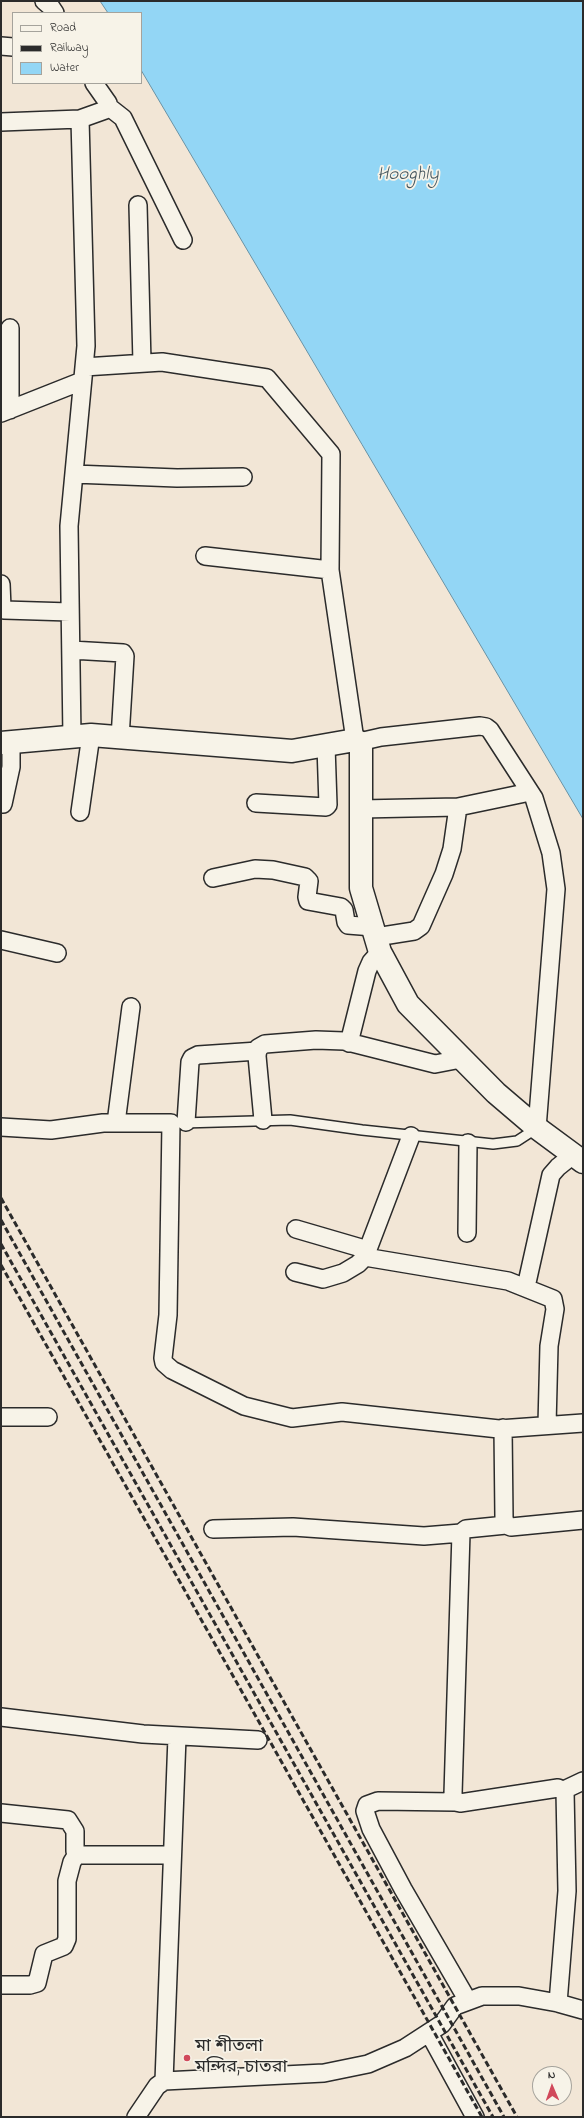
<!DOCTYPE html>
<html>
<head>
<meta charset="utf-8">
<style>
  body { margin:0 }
  #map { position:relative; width:584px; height:2118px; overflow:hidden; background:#f2e6d6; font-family:"Indie Flower",sans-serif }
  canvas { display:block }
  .frame { position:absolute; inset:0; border:2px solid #2b2b2b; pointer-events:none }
  .legend { position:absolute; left:12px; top:12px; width:130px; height:72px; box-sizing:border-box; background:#f7f3e8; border:1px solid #a5a39c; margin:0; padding:5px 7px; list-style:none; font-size:12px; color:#2b2b2b }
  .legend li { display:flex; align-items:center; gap:8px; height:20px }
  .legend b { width:20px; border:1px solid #a5a39c }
  .north { position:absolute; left:532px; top:2066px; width:40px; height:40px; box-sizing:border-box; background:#f7f3e8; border:1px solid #a5a39c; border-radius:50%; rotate:358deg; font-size:11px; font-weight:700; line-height:16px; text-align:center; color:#2b2b2b }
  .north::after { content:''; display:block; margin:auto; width:14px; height:18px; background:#d1495b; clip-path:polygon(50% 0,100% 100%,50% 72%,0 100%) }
</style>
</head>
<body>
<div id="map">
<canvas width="584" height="2118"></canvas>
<div class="frame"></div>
<ul class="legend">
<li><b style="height:5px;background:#f7f3e8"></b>Road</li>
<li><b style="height:5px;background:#2b2b2b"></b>Railway</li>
<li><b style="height:11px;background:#93d6f5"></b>Water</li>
</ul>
<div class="north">N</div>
</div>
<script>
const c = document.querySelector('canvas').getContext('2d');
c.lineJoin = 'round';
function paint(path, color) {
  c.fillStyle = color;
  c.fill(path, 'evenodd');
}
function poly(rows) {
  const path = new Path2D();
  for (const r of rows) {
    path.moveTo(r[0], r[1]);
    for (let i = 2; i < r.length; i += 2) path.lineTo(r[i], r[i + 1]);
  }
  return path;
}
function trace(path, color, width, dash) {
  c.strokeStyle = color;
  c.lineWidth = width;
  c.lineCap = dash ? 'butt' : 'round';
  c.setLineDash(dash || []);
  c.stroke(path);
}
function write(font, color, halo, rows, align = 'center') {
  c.font = font + ' "Indie Flower","Noto Sans Bengali",sans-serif';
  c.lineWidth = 3.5;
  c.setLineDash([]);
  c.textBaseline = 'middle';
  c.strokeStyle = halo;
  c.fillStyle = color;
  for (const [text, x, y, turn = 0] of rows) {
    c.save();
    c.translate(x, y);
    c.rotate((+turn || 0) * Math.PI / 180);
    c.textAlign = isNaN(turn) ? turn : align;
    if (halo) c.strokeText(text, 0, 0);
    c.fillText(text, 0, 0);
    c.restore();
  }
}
const water = poly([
  [100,1,583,1,583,819,141,70,141,13,108,13,100,1]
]);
paint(water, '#93d6f5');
trace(water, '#6992a4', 1);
const service = poly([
  [182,1123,290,1120,362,1130,493,1144,517,1141,537,1128]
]);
const minor = poly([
  [44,1,51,7,55,13],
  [1,46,13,47],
  [109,107,123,118,183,240],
  [1,122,80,119,108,109,108,103,94,83],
  [138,205,142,363],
  [10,328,10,410],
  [84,367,162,362,267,378,331,454,330,570,355,740],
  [1,413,82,381],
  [74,474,177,478,243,477],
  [205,556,330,570],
  [1,584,2,608,4,610,70,612],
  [71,650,123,653,125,656,120,738],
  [72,738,69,526,86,346,80,119],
  [359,742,381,737,480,726,486,727,490,730,534,798,551,853,556,889,537,1128],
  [256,803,326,807,328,805,326,746],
  [3,804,11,767,11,742],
  [361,809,458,807,530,792],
  [80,812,91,735],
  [213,878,255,869,273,870,305,877,309,881,307,897,308,901,341,907,344,910,346,922,348,925,373,927],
  [376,937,414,931,421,926,444,874,452,849,458,807],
  [1,940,57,953],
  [349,1043,367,971,371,962,380,952],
  [263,1120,257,1056,258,1048,265,1044,316,1040,344,1041,435,1064,461,1059],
  [186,1122,190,1062,192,1058,198,1055,258,1051],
  [116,1123,131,1007],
  [1,1127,51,1130,103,1123,171,1123,168,1315,163,1358,164,1363,172,1370,244,1406,292,1418,342,1412,499,1429,583,1423],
  [296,1229,368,1250],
  [467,1233,468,1143],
  [365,1257,508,1281,553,1299,555,1309,549,1346,547,1425],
  [295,1272,323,1279,343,1273,358,1264,365,1257,411,1136],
  [526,1287,551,1175,558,1167,573,1155],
  [1,1417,48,1417],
  [503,1428,504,1518,506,1525,511,1527,583,1520],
  [506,1525,466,1529,461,1533,453,1794,455,1802,460,1803,558,1788,565,1791,567,1891,558,2003],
  [213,1529,293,1527,424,1536,461,1533],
  [1,1717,143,1734,258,1740],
  [564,1790,583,1781],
  [455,1802,378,1801,367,1805,365,1811,371,1829,403,1889,468,2001],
  [1,1813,68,1820,75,1831,75,1851,80,1855,172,1855],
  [1,1985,30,1985,37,1983,44,1954,64,1946,67,1939,67,1881,72,1862,77,1854],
  [429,2033,475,2117],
  [164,2081,177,1737],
  [136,2117,157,2086,164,2081,324,2073,368,2064,405,2048,442,2024,455,2006,482,1996,519,1996,558,2003,583,2010]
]);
const tertiary = poly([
  [1,743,91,735,292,751,355,740,359,742,361,748,361,888,380,952,408,1004,496,1093,537,1128,583,1162]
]);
trace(service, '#2b2b2b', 12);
trace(minor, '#2b2b2b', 20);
trace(tertiary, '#2b2b2b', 25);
trace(service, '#f7f3e8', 9);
trace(minor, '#f7f3e8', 17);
trace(tertiary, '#f7f3e8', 22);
trace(poly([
  [1,1198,517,2117],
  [1,1220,504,2117],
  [1,1244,493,2117],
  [1,1265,482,2117]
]), '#2b2b2b', 3, [6, 3]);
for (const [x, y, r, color] of [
  [187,2058,4,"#d1495b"]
]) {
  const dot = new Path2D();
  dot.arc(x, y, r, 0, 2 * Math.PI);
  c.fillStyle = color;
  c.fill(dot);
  trace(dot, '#f7f3e8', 1.5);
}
write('18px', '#2b2b2b', '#f7f3e8', [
  ["মা শীতলা",195,2048],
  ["মন্দির, চাতরা",195,2069]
], 'left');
write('italic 19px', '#45565e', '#f7f3e8', [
  ["Hooghly",408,176]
]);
</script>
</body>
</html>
